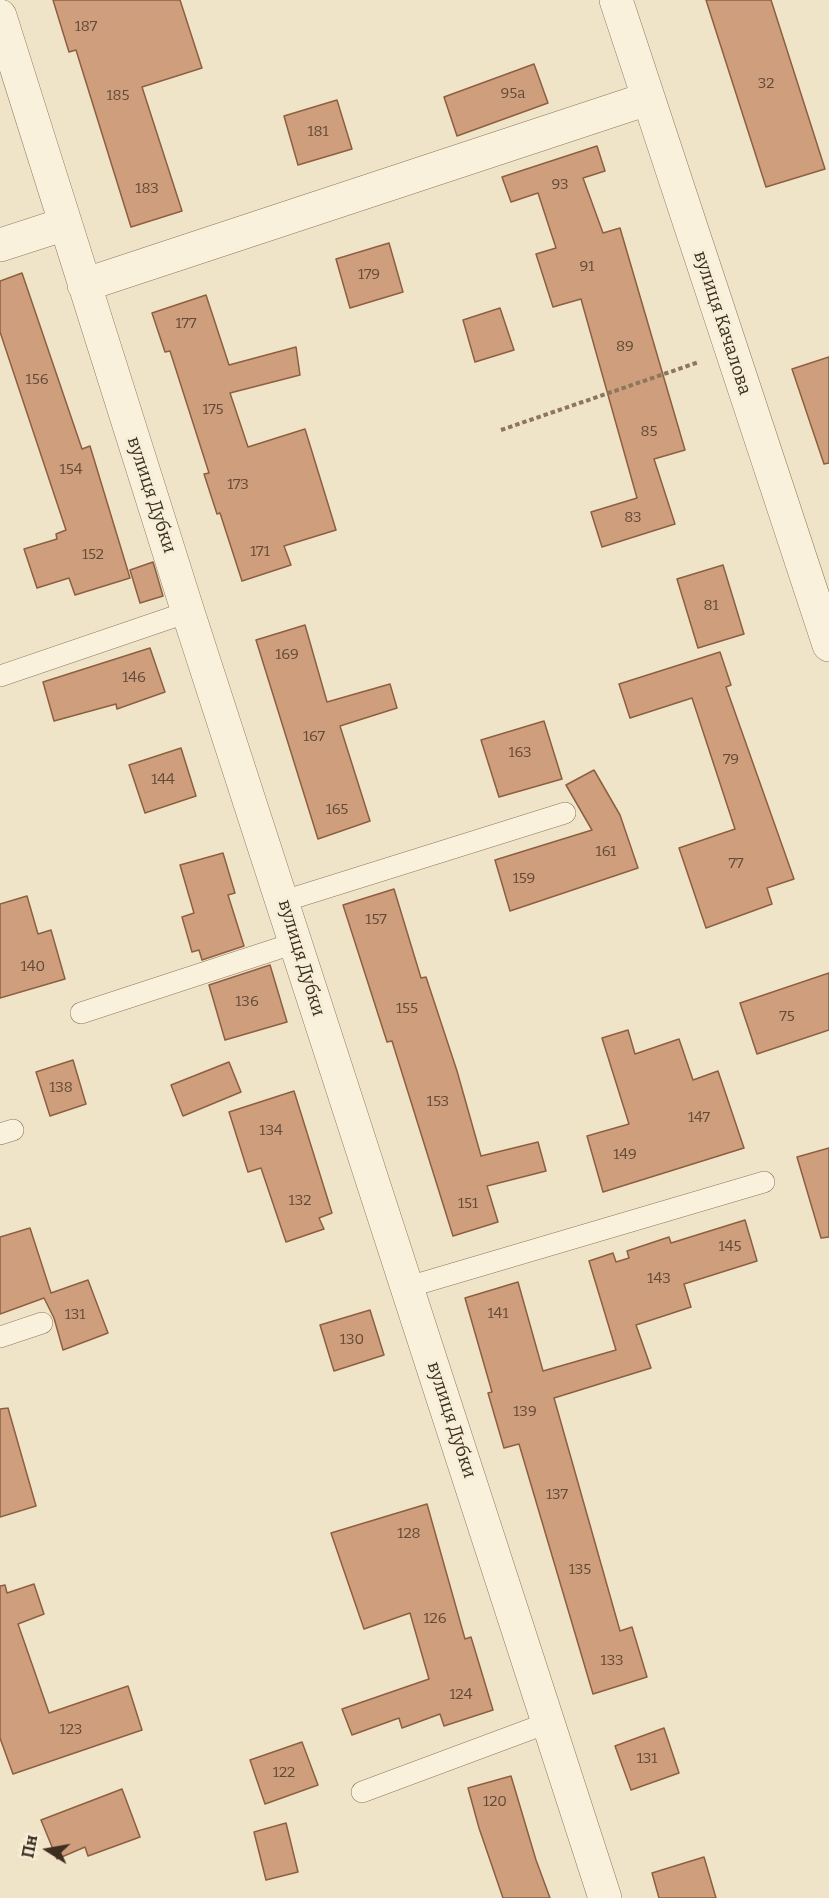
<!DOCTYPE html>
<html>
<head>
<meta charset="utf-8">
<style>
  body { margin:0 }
  #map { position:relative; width:829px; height:1898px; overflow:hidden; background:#f0e4c8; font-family:Bitter,serif }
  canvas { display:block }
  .north { position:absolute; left:18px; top:1820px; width:60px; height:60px; -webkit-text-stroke:4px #f7eed8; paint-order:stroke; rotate:281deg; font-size:16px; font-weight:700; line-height:24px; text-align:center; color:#3d2e20 }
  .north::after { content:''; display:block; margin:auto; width:21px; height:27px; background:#3d2e20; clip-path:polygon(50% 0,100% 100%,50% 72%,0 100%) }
</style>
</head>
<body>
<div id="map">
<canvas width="829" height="1898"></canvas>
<div class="north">Пн</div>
</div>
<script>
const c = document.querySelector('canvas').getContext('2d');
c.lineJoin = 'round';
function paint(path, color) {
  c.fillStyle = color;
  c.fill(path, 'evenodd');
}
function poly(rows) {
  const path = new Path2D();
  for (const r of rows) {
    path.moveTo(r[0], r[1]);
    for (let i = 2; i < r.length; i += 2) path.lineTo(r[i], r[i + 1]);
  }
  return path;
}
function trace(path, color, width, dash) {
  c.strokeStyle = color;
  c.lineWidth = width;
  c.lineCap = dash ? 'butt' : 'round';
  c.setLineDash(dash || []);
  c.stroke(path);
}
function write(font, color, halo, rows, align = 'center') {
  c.font = font + ' Bitter,serif';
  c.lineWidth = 6;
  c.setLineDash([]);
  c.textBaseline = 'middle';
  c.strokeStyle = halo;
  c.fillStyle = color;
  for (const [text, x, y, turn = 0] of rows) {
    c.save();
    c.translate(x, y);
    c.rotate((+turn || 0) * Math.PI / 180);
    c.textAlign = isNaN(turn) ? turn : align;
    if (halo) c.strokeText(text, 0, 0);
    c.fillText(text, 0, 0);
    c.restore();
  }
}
const building = poly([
  [53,0,180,0,202,68,142,87,182,211,131,227,76,50,69,52,53,0],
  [706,0,771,0,825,169,766,187,706,0],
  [534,64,548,103,457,136,444,97,534,64],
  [337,100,352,149,298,165,284,116,337,100],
  [597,146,605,171,583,178,603,233,620,228,685,450,654,459,675,524,602,547,591,512,637,498,581,299,553,307,536,254,556,248,538,193,511,202,502,177,597,146],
  [389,243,403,292,350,308,336,259,389,243],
  [22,273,82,449,90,446,130,578,75,595,69,578,37,588,24,549,57,539,56,534,66,530,0,332,0,281,22,273],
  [206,295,229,365,296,347,300,375,230,393,248,447,305,429,336,530,284,546,291,565,242,581,220,513,217,514,204,474,209,473,170,351,165,352,152,313,206,295],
  [500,308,514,350,475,362,463,320,500,308],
  [829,357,829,463,824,464,792,369,829,357],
  [153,562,163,596,140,603,130,570,153,562],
  [723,565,744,634,698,648,677,579,723,565],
  [305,625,327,702,390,684,397,708,340,726,370,821,318,839,256,640,305,625],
  [150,648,165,692,117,709,116,704,54,721,43,682,150,648],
  [720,652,731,685,726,687,794,879,767,888,772,904,706,928,679,848,735,829,692,698,630,718,619,684,720,652],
  [544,721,562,779,499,797,481,740,544,721],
  [181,748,196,796,145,813,129,765,181,748],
  [594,770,620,815,638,868,510,911,495,860,592,830,566,785,594,770],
  [223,853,235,893,228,895,244,946,202,960,199,950,192,952,182,917,194,913,180,865,223,853],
  [394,889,421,978,426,977,457,1071,481,1156,538,1142,546,1171,487,1186,498,1222,453,1236,392,1041,387,1042,343,905,394,889],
  [27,896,38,934,51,930,65,979,0,998,0,904,27,896],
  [270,965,287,1022,225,1040,209,985,270,965],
  [829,973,829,1030,757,1054,740,1003,829,973],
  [628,1030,635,1054,679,1039,693,1080,718,1071,744,1148,603,1192,587,1136,629,1124,602,1038,628,1030],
  [73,1060,86,1104,50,1116,36,1072,73,1060],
  [229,1062,241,1092,183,1116,171,1085,229,1062],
  [294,1091,332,1213,319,1218,324,1229,286,1242,261,1168,248,1172,229,1112,294,1091],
  [829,1148,829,1237,821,1238,797,1157,829,1148],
  [745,1220,757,1261,684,1284,691,1307,636,1325,651,1368,554,1398,620,1631,632,1627,647,1677,593,1694,519,1444,504,1448,488,1393,492,1392,465,1298,518,1282,543,1371,616,1350,589,1261,613,1253,616,1262,629,1258,627,1251,669,1237,671,1243,745,1220],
  [30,1228,51,1293,88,1280,108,1333,63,1350,54,1318,44,1298,0,1314,0,1237,30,1228],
  [370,1310,384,1355,334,1371,320,1325,370,1310],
  [8,1408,36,1506,0,1517,0,1409,8,1408],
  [427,1504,465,1639,471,1637,493,1710,444,1726,440,1714,402,1728,399,1718,352,1735,342,1709,429,1679,410,1613,364,1629,331,1533,427,1504],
  [34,1584,44,1614,18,1624,49,1713,128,1686,142,1730,13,1774,0,1738,0,1586,5,1585,7,1593,34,1584],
  [664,1728,679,1773,631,1790,615,1746,664,1728],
  [302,1742,318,1785,265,1804,250,1760,302,1742],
  [511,1776,536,1860,550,1898,503,1898,479,1828,468,1788,511,1776],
  [122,1789,140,1837,88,1856,85,1847,57,1859,41,1820,122,1789],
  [286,1823,298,1872,266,1880,254,1832,286,1823],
  [704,1857,716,1898,659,1898,652,1873,704,1857]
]);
paint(building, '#cf9f7d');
trace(building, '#8d5f41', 1.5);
const lane = poly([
  [0,676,188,612],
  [284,901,565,813],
  [81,1013,295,943],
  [0,1134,13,1130],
  [408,1287,764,1182],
  [0,1337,42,1323],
  [362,1792,550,1722]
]);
const street = poly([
  [616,0,829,645],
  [0,16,188,612,605,1898],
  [0,245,65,224],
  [84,285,647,99]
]);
trace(lane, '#8d765c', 22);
trace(street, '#8d765c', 34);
trace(poly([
  [501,430,699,362]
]), '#8d765c', 4, [4.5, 3]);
trace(lane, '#faf1dc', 21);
trace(street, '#faf1dc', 33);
write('15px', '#624a37', null, [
  ["187",86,27],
  ["32",766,84],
  ["95а",513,94],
  ["185",118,96],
  ["181",318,132],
  ["93",560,185],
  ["183",147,189],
  ["91",587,267],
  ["179",369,275],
  ["177",186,324],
  ["89",625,347],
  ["156",37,380],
  ["175",213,410],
  ["85",649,432],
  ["154",71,470],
  ["173",238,485],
  ["83",633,518],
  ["171",260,552],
  ["152",93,555],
  ["81",711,606],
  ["169",287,655],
  ["146",134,678],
  ["167",314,737],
  ["163",520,753],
  ["79",731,760],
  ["144",163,780],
  ["165",337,810],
  ["161",606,852],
  ["77",736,864],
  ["159",524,879],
  ["157",376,920],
  ["140",33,967],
  ["136",247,1002],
  ["155",407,1009],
  ["75",787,1017],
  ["138",61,1088],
  ["153",438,1102],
  ["147",699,1118],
  ["134",271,1131],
  ["149",625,1155],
  ["132",300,1201],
  ["151",468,1204],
  ["145",730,1247],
  ["143",659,1279],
  ["141",498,1314],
  ["131",75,1315],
  ["130",352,1340],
  ["139",525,1412],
  ["137",557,1495],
  ["128",409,1534],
  ["135",580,1570],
  ["126",435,1619],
  ["133",612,1661],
  ["124",461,1695],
  ["123",71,1730],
  ["131",647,1759],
  ["122",284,1773],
  ["120",495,1802]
]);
write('18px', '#3d2e20', '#f7eed8', [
  ["вулиця Качалова",722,323,72],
  ["вулиця Дубки",151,495,72],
  ["вулиця Дубки",301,958,73],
  ["вулиця Дубки",451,1420,72]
]);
</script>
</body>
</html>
